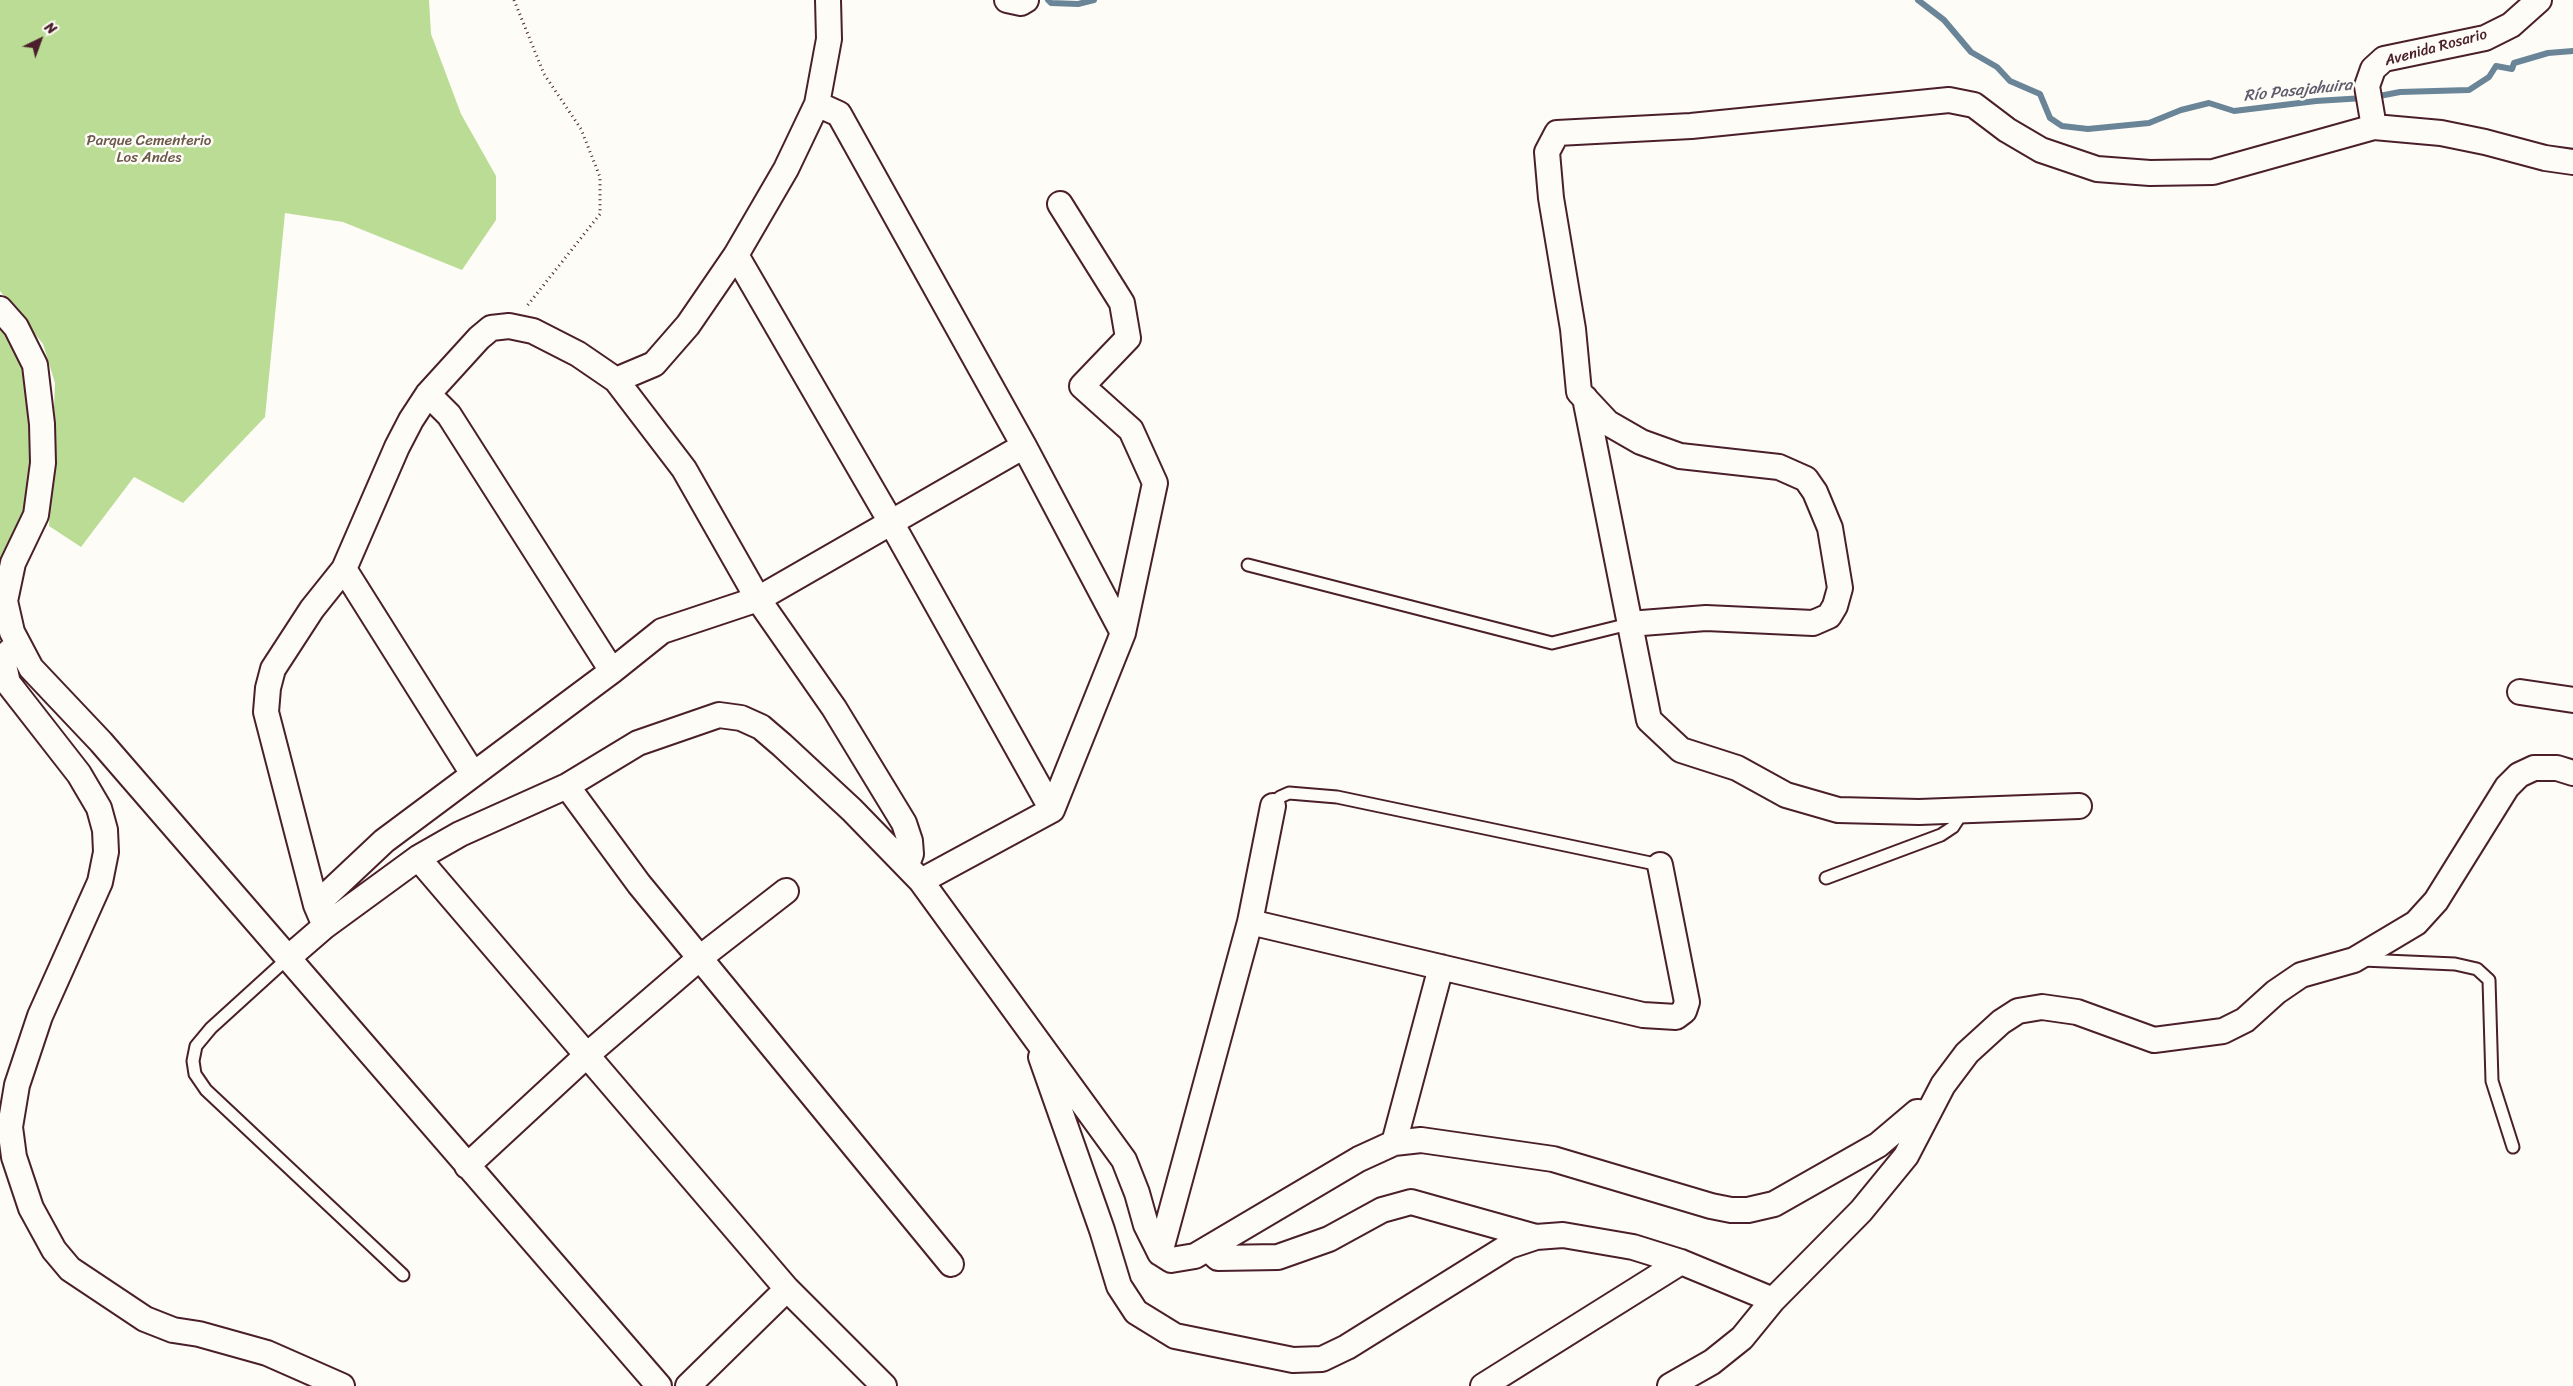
<!DOCTYPE html>
<html>
<head>
<meta charset="utf-8">
<style>
  body { margin:0 }
  #map { position:relative; width:2573px; height:1386px; overflow:hidden; background:#fdfcf7; font-family:Sriracha,sans-serif }
  canvas { display:block }
  .north { position:absolute; left:15px; top:15px; width:50px; height:50px; -webkit-text-stroke:4px #fdfcf7; paint-order:stroke; rotate:42deg; font-size:14px; font-weight:700; line-height:20px; text-align:center; color:#4a1f2b }
  .north::after { content:''; display:block; margin:auto; width:18px; height:22px; background:#4a1f2b; clip-path:polygon(50% 0,100% 100%,50% 72%,0 100%) }
</style>
</head>
<body>
<div id="map">
<canvas width="2573" height="1386"></canvas>
<div class="north">N</div>
</div>
<script>
const c = document.querySelector('canvas').getContext('2d');
c.lineJoin = 'round';
function paint(path, color) {
  c.fillStyle = color;
  c.fill(path, 'evenodd');
}
function poly(rows) {
  const path = new Path2D();
  for (const r of rows) {
    path.moveTo(r[0], r[1]);
    for (let i = 2; i < r.length; i += 2) path.lineTo(r[i], r[i + 1]);
  }
  return path;
}
function trace(path, color, width, dash) {
  c.strokeStyle = color;
  c.lineWidth = width;
  c.lineCap = dash ? 'butt' : 'round';
  c.setLineDash(dash || []);
  c.stroke(path);
}
function write(font, color, halo, rows, align = 'center') {
  c.font = font + ' Sriracha,sans-serif';
  c.lineWidth = 5;
  c.setLineDash([]);
  c.textBaseline = 'middle';
  c.strokeStyle = halo;
  c.fillStyle = color;
  for (const [text, x, y, turn = 0] of rows) {
    c.save();
    c.translate(x, y);
    c.rotate((+turn || 0) * Math.PI / 180);
    c.textAlign = isNaN(turn) ? turn : align;
    if (halo) c.strokeText(text, 0, 0);
    c.fillText(text, 0, 0);
    c.restore();
  }
}
paint(poly([
  [0,0,429,0,431,34,461,114,496,176,496,220,462,270,343,222,285,213,265,417,183,503,134,477,81,547,49,526,55,383,43,344,0,291],
  [0,328,15,351,25,375,31,465,29,504,0,563]
]), '#bbdc95');
trace(poly([
  [1048,0,1051,3,1078,4,1094,0],
  [1918,0,1944,20,1971,52,1997,67,2010,81,2040,94,2050,118,2062,126,2088,129,2149,123,2181,110,2209,103,2234,111,2316,101,2364,98],
  [2374,97,2400,92,2469,90,2489,77,2496,66,2512,69,2514,63,2548,53,2573,51]
]), '#6a8598', 6);
const service = poly([
  [1248,565,1552,643,1629,624],
  [1273,806,1280,797,1289,793,1337,797,1660,865],
  [1826,878,1941,835,1953,827,1964,810],
  [288,958,211,1028,196,1046,193,1061,195,1074,206,1090,403,1275],
  [2363,960,2455,964,2477,969,2489,980,2492,1081,2513,1147]
]);
const minor = poly([
  [1007,0,1021,3,1026,0],
  [817,104,839,114,1024,446,1123,633],
  [2374,127,2367,86,2373,69,2384,59,2485,38,2511,25,2539,0],
  [736,255,892,524,1052,810],
  [0,309,16,327,35,365,42,424,43,463,36,515,13,563,5,601,12,632,31,668,101,742,659,1386],
  [616,380,654,364,688,325,736,255,786,169,817,104,829,39,828,0],
  [428,394,449,415,612,671],
  [1585,398,1649,720,1681,750,1737,768,1786,795,1838,810,1919,812,2079,806],
  [344,569,473,774],
  [1629,624,1706,618,1813,623,1829,616,1835,606,1840,588,1830,528,1815,492,1806,479,1779,467,1680,456,1641,442,1608,423,1579,392,1573,329,1551,198,1547,152,1557,133,1691,126,1949,100,1974,105,2007,130,2041,150,2097,169,2150,173,2213,172,2374,127,2441,133,2485,142,2545,158,2573,162],
  [18,644,9,652,4,665,8,683,79,774,99,808,105,830,106,852,100,882,40,1016,17,1085,10,1127,14,1157,31,1208,54,1250,70,1269,145,1319,173,1330,199,1334,267,1353,342,1386],
  [2520,692,2573,700],
  [567,786,639,884,951,1264],
  [418,858,787,1289,884,1386],
  [921,881,1052,810,1123,633,1155,483,1131,430,1082,386,1128,338,1122,303,1060,204],
  [316,905,384,841,612,671,662,631,758,599,1024,446],
  [1250,922,1643,1015,1676,1017,1684,1011,1687,1002,1660,865],
  [325,926,316,905,266,712,268,688,273,669,312,609,344,569,397,447,411,420,428,394,479,338,491,328,509,326,533,331,578,354,616,380,684,469,758,599,834,708,904,823,910,841,911,854,907,864],
  [288,958,325,926,418,858,460,834,567,786,638,743,719,715,741,718,761,727,782,745,852,810,921,881,1124,1160,1137,1193,1146,1225,1160,1253,1171,1260,1195,1256,1359,1159,1394,1143,1421,1140,1553,1159,1711,1206,1731,1210,1748,1210,1774,1204,1878,1145,1917,1112,1928,1113],
  [1041,1057,1102,1230,1119,1286,1136,1312,1175,1336,1293,1360,1322,1359,1347,1347,1509,1246,1536,1237,1563,1235,1633,1247,1681,1262,1773,1300],
  [1394,1143,1441,967],
  [467,1166,587,1055,701,957,786,891],
  [1208,1249,1218,1258,1278,1257,1329,1239,1382,1210,1411,1202,1536,1237],
  [1160,1253,1250,922,1273,806],
  [688,1386,787,1289],
  [1483,1386,1681,1262],
  [1670,1386,1712,1362,1742,1338,1773,1300,1861,1211,1906,1156,1943,1085,1967,1053,2001,1022,2018,1011,2042,1007,2077,1012,2154,1040,2223,1031,2245,1020,2276,992,2301,975,2354,960,2416,923,2436,901,2507,787,2519,775,2534,768,2557,768,2573,773]
]);
trace(service, '#4a1f2b', 15);
trace(minor, '#4a1f2b', 28);
trace(poly([
  [514,0,544,74,581,129,600,177,600,214,527,306]
]), '#4a1f2b', 3, [1, 4]);
trace(service, '#fdfcf7', 11);
trace(minor, '#fdfcf7', 24);
write('15px', '#4a1f2b', '#fdfcf7', [
  ["Avenida Rosario",2436,48,-15]
]);
write('15px', '#6c584b', '#fdfcf7', [
  ["Parque Cementerio",149,141],
  ["Los Andes",149,158]
]);
write('italic 16px', '#5d5a6b', '#fdfcf7', [
  ["Río Pasajahuira",2298,91,-6]
]);
</script>
</body>
</html>
